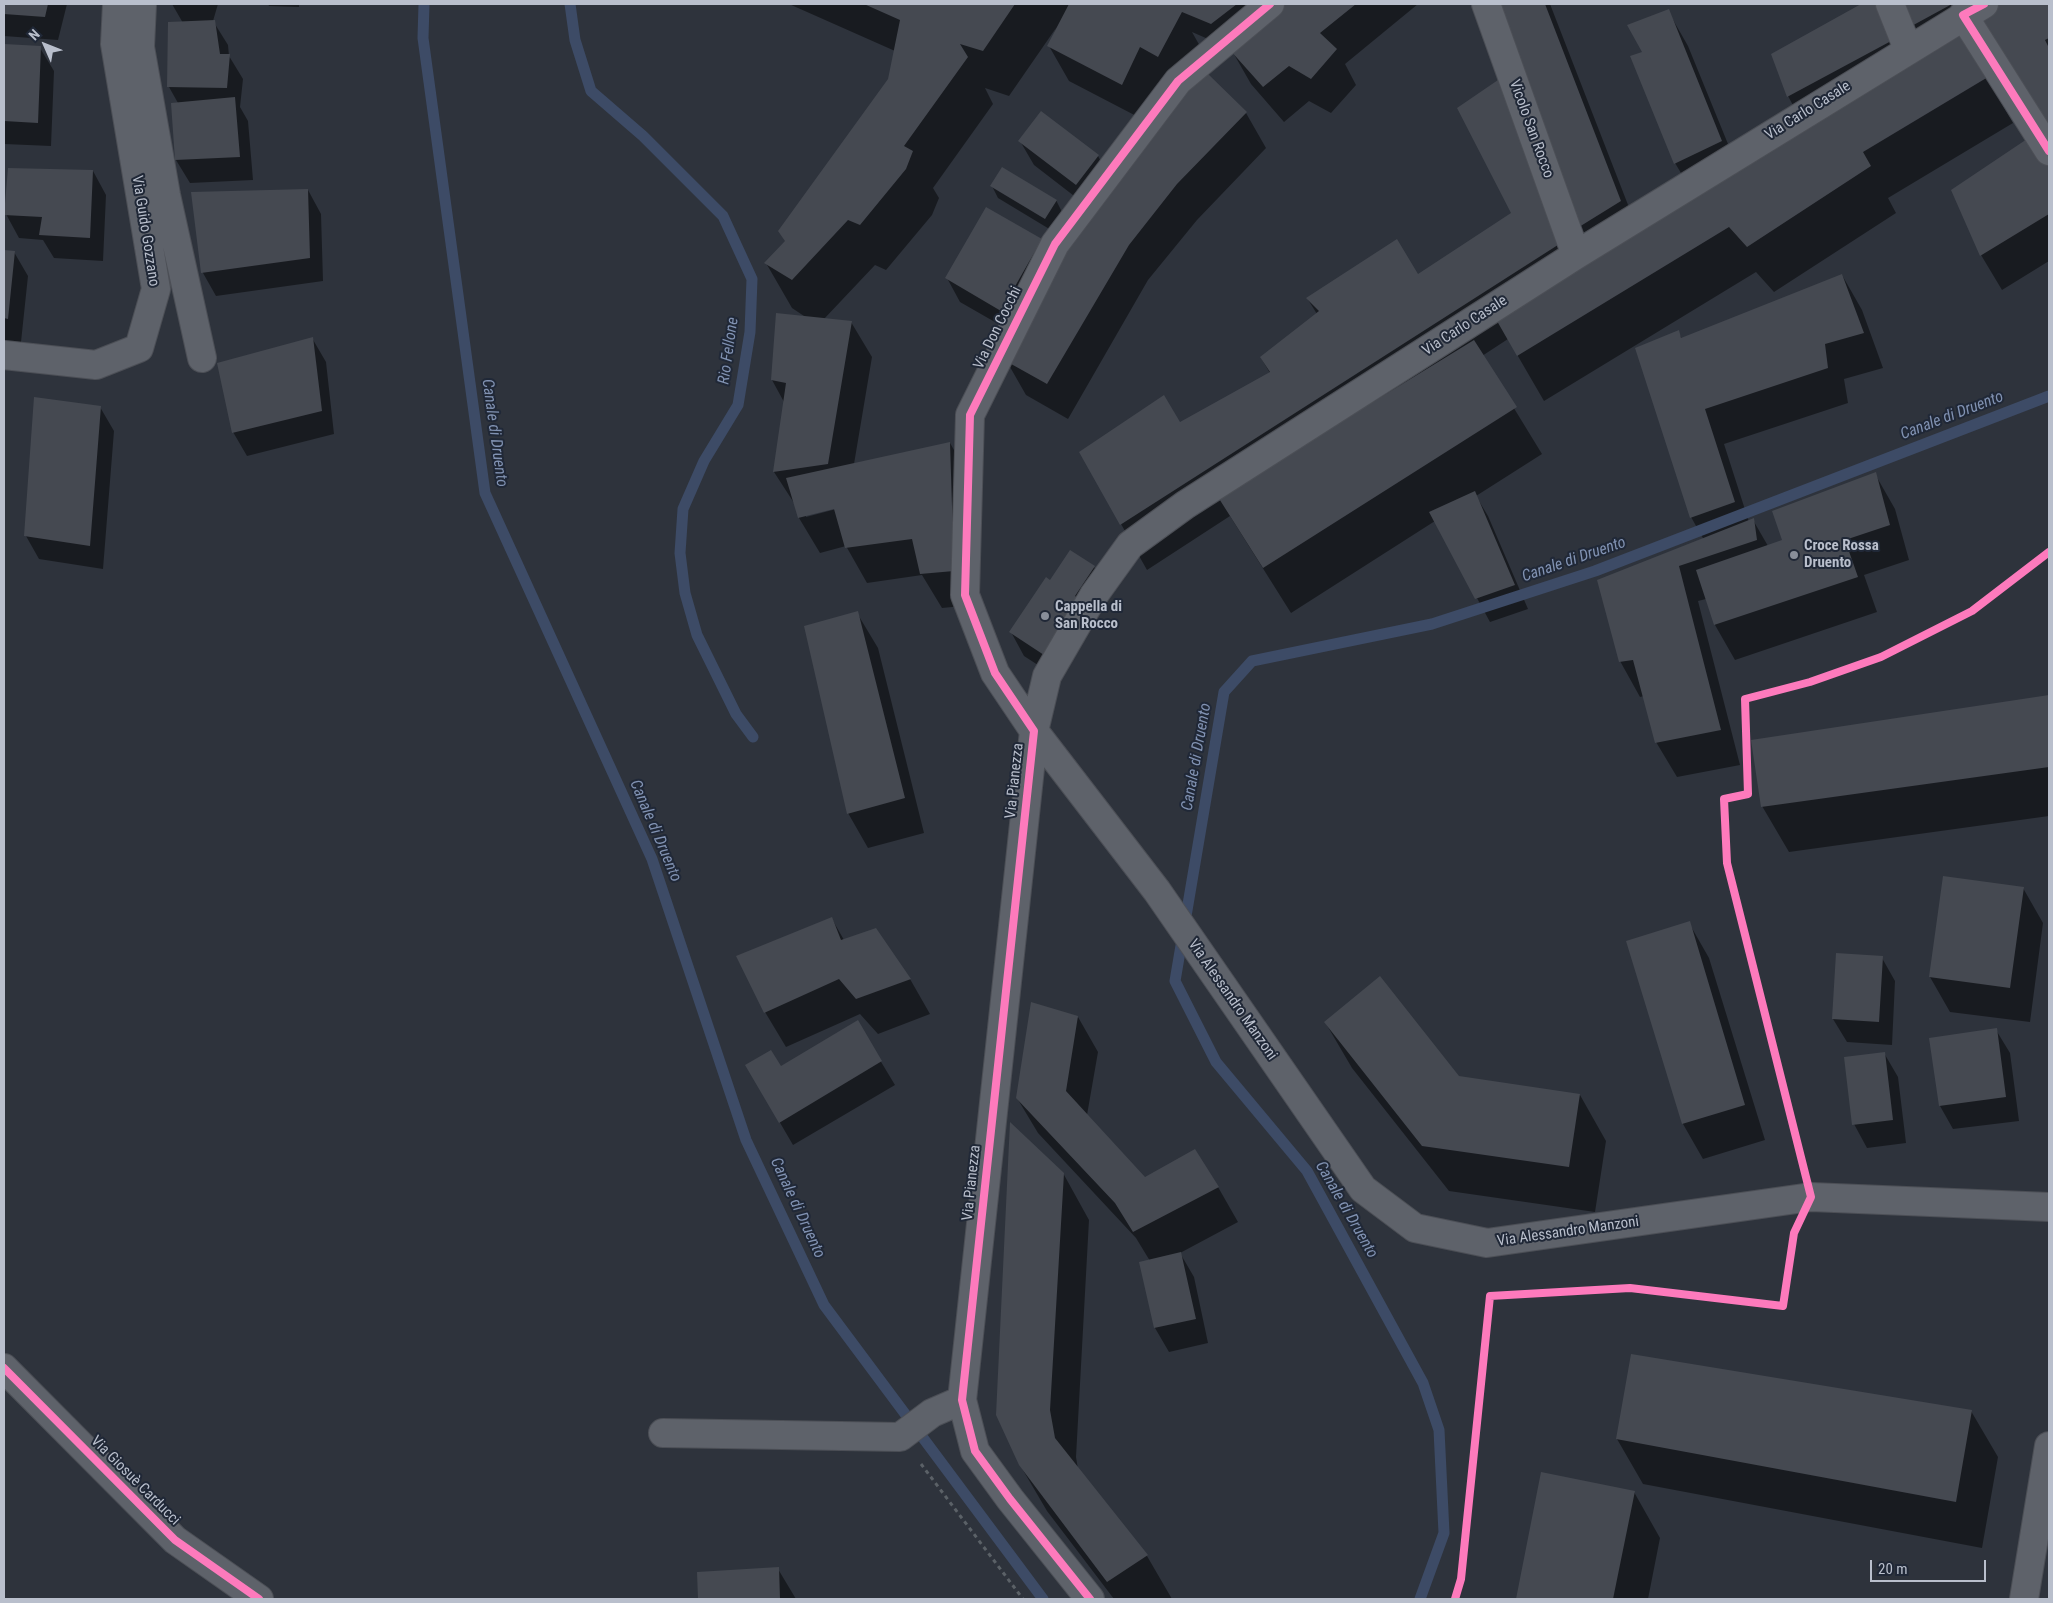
<!DOCTYPE html>
<html>
<head>
<meta charset="utf-8">
<style>
  body { margin:0 }
  #map { position:relative; width:2053px; height:1603px; overflow:hidden; background:#2e333c; font-family:"Roboto Condensed",sans-serif }
  canvas { display:block }
  .frame { position:absolute; inset:0; border:5px solid #b9bfcc; pointer-events:none }
  .north { position:absolute; left:20px; top:20px; width:50px; height:50px; -webkit-text-stroke:4px #202837; paint-order:stroke; rotate:314deg; font-size:14px; font-weight:700; line-height:20px; text-align:center; color:#b9bfcc }
  .north::after { content:''; display:block; margin:auto; width:18px; height:22px; background:#b9bfcc; clip-path:polygon(50% 0,100% 100%,50% 72%,0 100%) }
  .scale { position:absolute; left:1870px; top:1560px; width:116px; height:22px; box-sizing:border-box; border:2px solid #b9bfcc; border-top:0; padding-left:6px; font-size:15px; line-height:18px; white-space:nowrap; color:#b9bfcc; -webkit-text-stroke:4px #202837; paint-order:stroke }
</style>
</head>
<body>
<div id="map">
<canvas width="2053" height="1603"></canvas>
<div class="frame"></div>
<div class="north">N</div>
<div class="scale">20 m</div>
</div>
<script>
const c = document.querySelector('canvas').getContext('2d');
c.lineJoin = 'round';
function paint(path, color) {
  c.fillStyle = color;
  c.fill(path, 'evenodd');
}
function poly(rows) {
  const path = new Path2D();
  for (const r of rows) {
    path.moveTo(r[0], r[1]);
    for (let i = 2; i < r.length; i += 2) path.lineTo(r[i], r[i + 1]);
  }
  return path;
}
function trace(path, color, width, dash) {
  c.strokeStyle = color;
  c.lineWidth = width;
  c.lineCap = dash ? 'butt' : 'round';
  c.setLineDash(dash || []);
  c.stroke(path);
}
function write(font, color, halo, rows, align = 'center') {
  c.font = font + ' "Roboto Condensed",sans-serif';
  c.lineWidth = 4;
  c.setLineDash([]);
  c.textBaseline = 'middle';
  c.strokeStyle = halo;
  c.fillStyle = color;
  for (const [text, x, y, turn = 0] of rows) {
    c.save();
    c.translate(x, y);
    c.rotate((+turn || 0) * Math.PI / 180);
    c.textAlign = isNaN(turn) ? turn : align;
    if (halo) c.strokeText(text, 0, 0);
    c.fillText(text, 0, 0);
    c.restore();
  }
}
paint(poly([
  [4,4,67,4,58,40,4,36],
  [172,4,218,4,213,21,228,45,229,56,243,79,240,107,248,121,253,180,190,183,176,160,178,103,169,87,183,23],
  [268,4,299,4,299,7,269,6],
  [789,4,1418,4,1345,64,1356,85,1331,113,1309,101,1284,122,1251,84,1231,49,1192,32,1201,48,1142,119,1069,81,1049,46,1056,28,1009,96,985,88,993,104,933,188,939,198,932,215,886,270,875,265,824,319,851,322,872,357,854,464,950,443,970,478,973,605,942,608,922,575,867,583,846,546,820,553,799,518,796,506,774,472,784,402,772,380,807,318,792,308,766,263,786,242,889,79,895,51],
  [839,506,840,508,806,517,806,515],
  [1495,4,1550,4,1637,228,1693,193,1675,163,1644,53,1668,11,1688,46,1737,166,1801,120,1788,96,1772,54,1864,4,1963,4,1987,78,2013,123,1888,198,1896,213,1774,292,1756,272,1544,401,1508,339,1482,356,1542,454,1476,496,1488,516,1528,609,1490,622,1435,521,1291,613,1230,516,1147,570,1121,524,1180,424,1270,373,1261,358,1317,314,1307,298,1418,276,1513,214,1498,81,1524,127,1577,265,1595,253,1580,226],
  [2002,4,2049,4,2049,129,1977,17],
  [4,45,40,48,54,71,51,146,4,144],
  [1246,113,1266,148,1197,220,1148,280,1068,419,1026,395,1006,360,1091,209,1034,165,1020,141,1098,156,1112,181],
  [2030,139,2049,167,2049,261,2002,290,1981,255,1953,190],
  [93,171,106,195,103,261,54,258,43,240,19,238,6,214],
  [992,186,1056,200,1062,212,1051,230,998,198],
  [308,190,321,214,323,281,216,296,203,273,193,193],
  [1041,240,1055,264,1014,333,960,302,947,278],
  [4,251,14,252,28,276,21,342,4,341],
  [1842,275,1862,310,1883,368,1844,379,1848,403,1724,444,1749,522,1753,520,1768,546,1783,541,1875,474,1895,509,1909,560,1864,575,1877,612,1735,660,1715,625,1706,599,1698,601,1740,765,1677,777,1656,742,1644,696,1640,697,1620,661,1599,581,1704,540,1691,517,1678,332,1682,339],
  [312,338,326,362,334,434,247,456,233,432],
  [100,407,114,431,103,569,39,559,26,536],
  [1094,567,1107,591,1089,618,1093,624,1058,678,1024,656,1011,632,1051,581],
  [857,613,878,648,924,833,868,848,848,813],
  [2049,696,2049,816,1789,852,1762,806,1752,741],
  [2023,888,2043,923,2030,1022,1950,1012,1930,977],
  [832,919,844,940,910,979,930,1014,878,1034,860,1014,786,1047,765,1012],
  [1689,923,1709,958,1765,1140,1703,1159,1683,1124,1628,942],
  [1882,958,1895,981,1892,1045,1847,1042,1833,1019],
  [1078,1017,1098,1052,1087,1115,1145,1178,1218,1187,1238,1222,1180,1253,1194,1277,1208,1343,1169,1352,1155,1328,1141,1263,1150,1261,1136,1238,1038,1133,1017,1098],
  [857,1022,895,1085,793,1145,747,1066,780,1068],
  [1325,1022,1458,1077,1580,1095,1606,1141,1595,1212,1449,1191,1352,1068],
  [1996,1030,2010,1053,2019,1121,1953,1129,1940,1106],
  [1884,1053,1898,1077,1906,1143,1867,1148,1854,1124],
  [1063,1173,1089,1220,1076,1457,1078,1469,1147,1556,1172,1599,1114,1599,1047,1511,1020,1465],
  [1971,1411,1998,1457,1982,1548,1643,1484,1617,1439],
  [1542,1474,1634,1492,1660,1538,1648,1599,1517,1599],
  [778,1569,796,1599,699,1599,698,1573]
]), '#0007');
trace(poly([
  [424,4,423,38,485,493,652,859,746,1140,824,1305,1043,1599],
  [570,4,575,40,591,91,643,136,723,216,752,279,750,332,738,405,704,461,683,509,680,553,685,593,697,635,736,714,753,737],
  [1420,1599,1444,1533,1439,1430,1423,1383,1307,1171,1216,1062,1175,981,1224,692,1252,661,1432,624,1595,571,2049,396]
]), '#3d4b66', 11);
paint(poly([
  [4,4,48,4,45,17,4,14],
  [864,4,1015,4,983,51,960,44,968,57,904,146,913,151,906,169,860,225,848,220,792,280,764,263,785,241,778,231,888,79,900,20],
  [1069,4,1237,4,1211,24,1182,12,1158,57,1140,47,1122,85,1047,46],
  [1281,4,1356,4,1320,33,1337,49,1311,79,1289,66,1263,87,1229,49],
  [1493,4,1545,4,1621,201,1579,227],
  [1861,4,1878,4,1893,40,1787,97,1771,54],
  [1898,4,1952,4,1908,28],
  [1999,4,2049,4,2049,38,2045,40,2049,48,2049,126,1975,16],
  [1669,9,1722,141,1674,164,1630,56,1642,52,1627,25],
  [215,20,220,54,230,54,227,88,167,87,168,22],
  [1959,29,1988,77,1863,152,1871,166,1747,247,1729,227,1517,356,1493,314],
  [4,44,41,46,38,123,4,121],
  [1206,72,1247,112,1177,184,1129,245,1047,384,1004,360,1095,201,1140,142],
  [1498,80,1561,243,1120,525,1079,452,1164,395,1180,422,1270,372,1260,357,1319,311,1306,298,1397,239,1418,274,1511,213,1457,108],
  [235,97,240,157,175,160,171,103],
  [1041,111,1099,155,1076,185,1018,141],
  [2030,137,2049,165,2049,214,1980,256,1951,190],
  [1002,167,1057,200,1045,219,990,186],
  [8,168,93,170,90,238,39,235,42,217,4,215],
  [308,189,310,258,201,273,191,192],
  [986,207,1042,239,1001,311,945,278],
  [4,250,15,251,8,319,4,318],
  [1842,274,1864,333,1825,344,1828,368,1705,409,1735,502,1690,518,1635,348,1679,330,1681,338],
  [776,313,852,321,828,464,773,472,786,383,771,380],
  [313,337,322,411,232,433,217,363],
  [1474,340,1517,407,1263,568,1218,497],
  [34,397,101,406,90,546,24,536],
  [950,442,954,571,920,574,912,539,845,548,834,509,798,518,786,478],
  [1876,472,1890,525,1845,540,1858,577,1714,625,1696,570,1782,540,1772,511],
  [1475,491,1515,585,1475,599,1429,512],
  [1754,518,1757,540,1679,566,1721,730,1655,743,1633,660,1619,662,1597,580],
  [1070,550,1095,566,1075,596,1080,600,1044,655,1009,632,1046,577,1050,580],
  [858,611,905,798,847,814,804,626],
  [2049,695,2049,767,1761,807,1751,740],
  [1943,876,2024,887,2010,988,1929,977],
  [832,917,841,940,876,928,911,979,856,999,839,979,764,1013,736,956],
  [1690,921,1745,1105,1682,1124,1626,941],
  [1836,953,1883,956,1879,1022,1832,1019],
  [1380,976,1459,1076,1580,1094,1569,1167,1422,1146,1324,1022],
  [1031,1002,1078,1016,1066,1091,1145,1177,1195,1149,1219,1187,1133,1232,1115,1203,1016,1098],
  [858,1020,882,1061,779,1123,745,1065,771,1050,781,1066],
  [1997,1028,2006,1097,1939,1106,1929,1038],
  [1885,1052,1893,1120,1852,1125,1844,1057],
  [1010,1122,1064,1173,1050,1410,1055,1438,1148,1555,1107,1582,1019,1465,996,1415],
  [1181,1252,1196,1319,1154,1328,1139,1262],
  [1631,1354,1972,1410,1956,1502,1616,1439],
  [1541,1472,1635,1491,1613,1599,1516,1599],
  [779,1567,780,1599,698,1599,697,1572]
]), '#454951');
const minor = poly([
  [142,4,140,47,166,195,202,358],
  [1270,4,1178,81,1055,244,970,415,965,595,995,673,1034,731,1157,891,1363,1189,1415,1228,1487,1243,1811,1197,2049,1207],
  [1486,4,1576,255],
  [1890,4,1908,49],
  [1963,15,2049,151],
  [4,355,96,365,139,348,156,289,115,44,117,4],
  [4,1368,175,1540,259,1599],
  [663,1433,900,1437,932,1413,962,1400],
  [1090,1599,1010,1499,975,1451,962,1400,1034,731,1047,676,1094,595,1130,545,1185,505,1576,255,1984,4],
  [2024,1599,2049,1446]
]);
trace(minor, '#4c4f56', 30);
trace(poly([
  [1802,1163,1727,863,1724,799,1748,794,1745,699,1810,682,1881,657,1972,611,2049,552],
  [921,1464,1023,1599],
  [1455,1599,1461,1579,1490,1296,1630,1288,1783,1306,1794,1234]
]), '#5b6167', 3, [4, 4]);
trace(minor, '#5e626a', 28);
trace(poly([
  [1984,4,1963,15,2049,151],
  [4,1368,175,1540,259,1599],
  [1090,1599,1010,1499,975,1451,962,1400,1034,731,995,673,965,595,970,415,1055,244,1178,81,1270,4],
  [1455,1599,1461,1579,1490,1296,1630,1288,1783,1306,1794,1233,1811,1197,1727,863,1724,799,1748,794,1745,699,1810,682,1881,657,1972,611,2049,552]
]), '#fd7abc', 8);
for (const [x, y, r, color] of [
  [1794,555,5,"#888e9a"],
  [1045,616,5,"#888e9a"]
]) {
  const dot = new Path2D();
  dot.arc(x, y, r, 0, 2 * Math.PI);
  c.fillStyle = color;
  c.fill(dot);
  trace(dot, '#202837', 2);
}
write('15px', '#b9bfcc', '#202837', [
  ["Via Carlo Casale",1808,111,-32],
  ["Vicolo San Rocco",1531,129,70],
  ["Via Guido Gozzano",145,231,81],
  ["Via Carlo Casale",1465,326,-33],
  ["Via Don Cocchi",998,328,-64],
  ["Via Pianezza",1015,781,-84],
  ["Via Alessandro Manzoni",1232,1000,55],
  ["Via Pianezza",972,1183,-84],
  ["Via Alessandro Manzoni",1568,1232,-8],
  ["Via Giosuè Carducci",135,1481,45]
]);
write('bold 15px', '#b9bfcc', '#202837', [
  ["Croce Rossa",1804,546],
  ["Druento",1804,563],
  ["Cappella di",1055,607],
  ["San Rocco",1055,624]
], 'left');
write('italic 16px', '#8192b2', '#202837', [
  ["Rio Fellone",729,351,-82],
  ["Canale di Druento",1952,416,-21],
  ["Canale di Druento",494,433,82],
  ["Canale di Druento",1574,560,-19],
  ["Canale di Druento",1197,757,-80],
  ["Canale di Druento",655,831,67],
  ["Canale di Druento",797,1208,65],
  ["Canale di Druento",1346,1210,60]
]);
</script>
</body>
</html>
